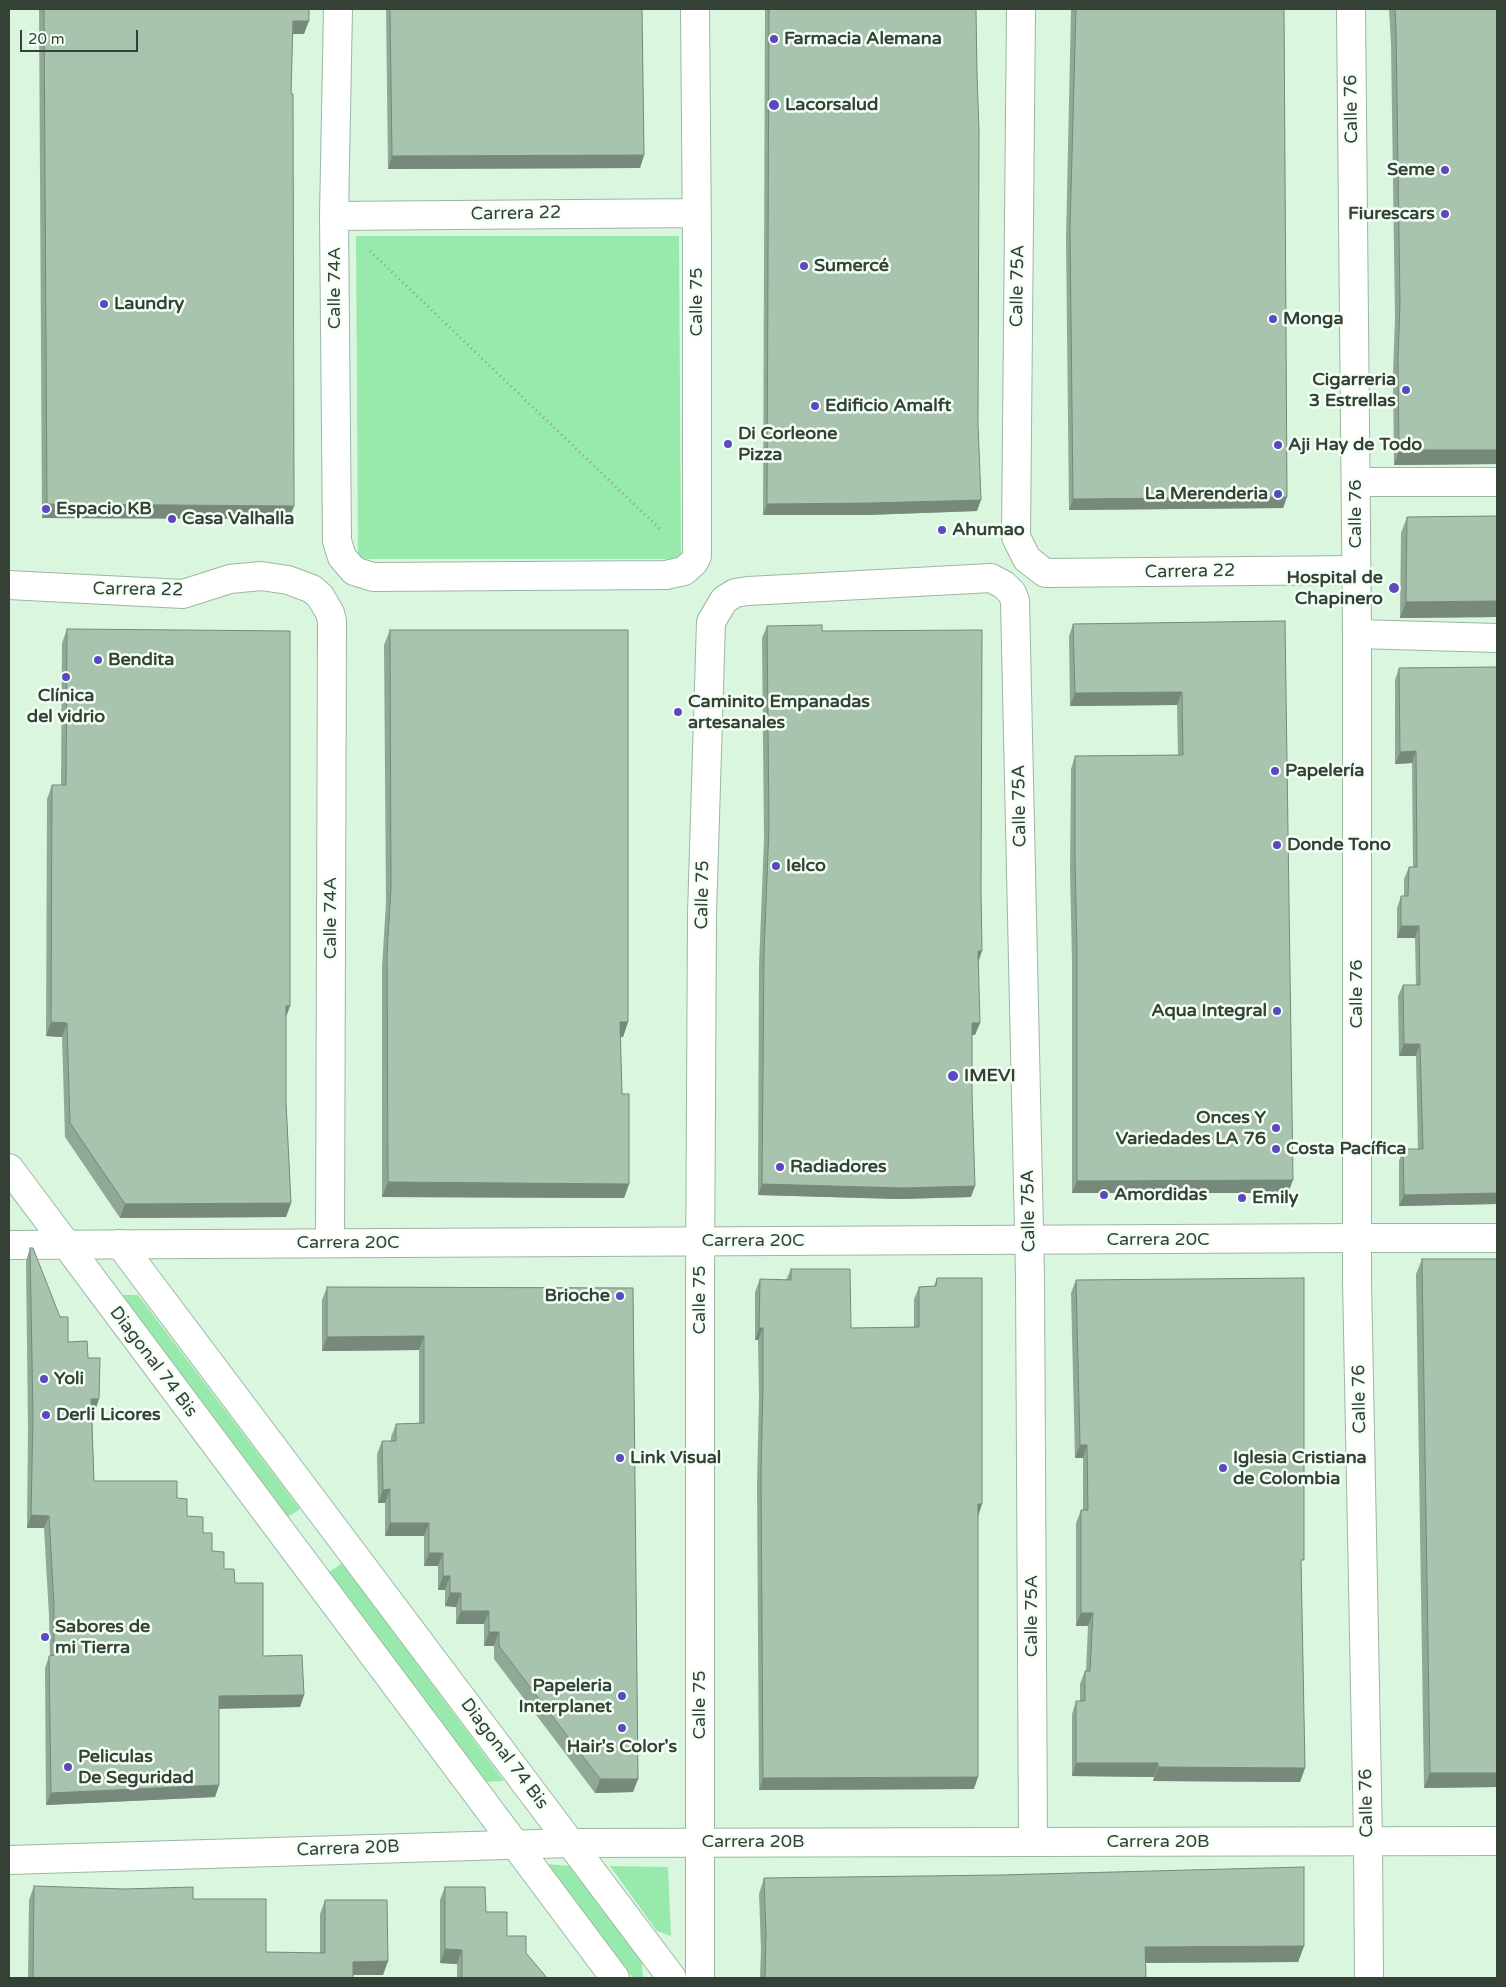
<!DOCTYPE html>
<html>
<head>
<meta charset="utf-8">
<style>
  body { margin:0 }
  #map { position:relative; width:1506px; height:1987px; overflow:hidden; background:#daf6df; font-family:"Varela Round",sans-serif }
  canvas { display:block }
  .frame { position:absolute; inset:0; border:10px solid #354037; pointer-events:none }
  .scale { position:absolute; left:20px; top:30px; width:118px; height:22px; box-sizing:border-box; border:2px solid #354037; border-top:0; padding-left:6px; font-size:15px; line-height:18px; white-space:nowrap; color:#354037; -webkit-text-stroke:4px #f3fff5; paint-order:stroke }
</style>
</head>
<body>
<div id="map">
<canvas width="1506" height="1987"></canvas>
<div class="frame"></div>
<div class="scale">20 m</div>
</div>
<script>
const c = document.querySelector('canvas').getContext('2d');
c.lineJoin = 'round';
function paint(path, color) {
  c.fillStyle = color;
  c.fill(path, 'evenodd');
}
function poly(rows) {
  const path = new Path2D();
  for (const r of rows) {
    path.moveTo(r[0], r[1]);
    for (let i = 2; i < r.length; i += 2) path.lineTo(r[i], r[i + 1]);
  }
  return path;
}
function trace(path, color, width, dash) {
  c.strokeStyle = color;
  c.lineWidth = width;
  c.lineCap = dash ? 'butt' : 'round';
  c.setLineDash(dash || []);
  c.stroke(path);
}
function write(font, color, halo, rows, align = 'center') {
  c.font = font + ' "Varela Round",sans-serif';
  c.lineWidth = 5;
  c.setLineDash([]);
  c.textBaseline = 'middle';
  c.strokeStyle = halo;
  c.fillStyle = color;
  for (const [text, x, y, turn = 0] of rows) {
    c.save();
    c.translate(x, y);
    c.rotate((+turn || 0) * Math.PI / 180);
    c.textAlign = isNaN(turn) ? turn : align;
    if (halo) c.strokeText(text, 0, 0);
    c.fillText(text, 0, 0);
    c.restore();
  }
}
paint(poly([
  [356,236,679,236,681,559,358,559],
  [116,1295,138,1295,300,1509,284,1520],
  [342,1563,504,1781,483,1782,328,1573],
  [547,1864,570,1866,642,1962,643,1978,633,1978],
  [610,1866,668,1867,671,1936,657,1931]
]), '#97eaac');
const minor = poly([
  [338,9,334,216,337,541,342,557,354,571,373,577,666,575,684,571,694,562,697,556,697,242,695,9],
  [1021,9,1016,537,1027,559,1045,573,1356,570],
  [334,216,697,213],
  [1356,482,1497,482],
  [9,585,183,594,230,579,261,576,288,580,312,589,320,596,330,613,332,621,330,1243],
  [1357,634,1497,638],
  [9,1168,615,1978],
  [1358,1238,1497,1238],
  [120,1244,672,1978],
  [700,1978,700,1283,702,914,711,622,724,600,735,593,748,591,991,578,1004,585,1012,593,1015,601,1030,1276,1033,1842]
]);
const tertiary = poly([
  [9,1245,1358,1238],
  [9,1860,571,1843,1497,1841]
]);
const secondary = poly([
  [1351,9,1357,634,1357,1279,1368,1840,1369,1978]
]);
trace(minor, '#9cb7a1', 30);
trace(tertiary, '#9cb7a1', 30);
trace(secondary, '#9cb7a1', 30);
trace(poly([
  [370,251,662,531]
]), '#8ca08f', 3, [1, 4]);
trace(minor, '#fff', 28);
trace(tertiary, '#fff', 28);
trace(secondary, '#fff', 28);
paint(poly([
  [39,9,309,9,304,34,292,34,291,94,289,519,42,518],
  [386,9,642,9,644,155,640,168,388,169],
  [765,9,976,9,977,511,866,515,763,515],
  [1071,9,1284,9,1287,497,1283,508,1069,510,1066,239],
  [1389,9,1497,9,1497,464,1394,465,1393,374,1395,317,1391,44],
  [1497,516,1497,617,1400,618,1401,533,1407,517],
  [1285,621,1288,1193,1072,1193,1072,963,1070,871,1071,769,1075,756,1178,755,1177,705,1070,706,1069,636,1073,624],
  [767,626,822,631,978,963,975,1035,972,1035,971,1197,899,1199,758,1195,759,965,764,839,762,638],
  [67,629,286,1017,286,1102,291,1203,286,1217,120,1218,65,1137,62,1037,46,1036,47,799,52,785,61,785,62,643],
  [390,630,628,1022,623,1037,620,1037,622,1094,629,1184,624,1198,382,1197,382,967,386,902,384,645],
  [1497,667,1497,1204,1399,1206,1399,1161,1403,1149,1418,1149,1416,1056,1399,1056,1398,996,1403,985,1416,985,1415,938,1397,938,1397,908,1401,896,1404,896,1404,879,1409,867,1413,867,1412,763,1395,764,1395,680,1399,668],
  [30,1248,68,1342,88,1358,95,1411,92,1411,94,1481,177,1498,187,1516,203,1533,212,1551,224,1569,235,1583,263,1656,304,1695,300,1707,219,1708,219,1785,215,1797,46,1805,45,1668,49,1656,50,1656,49,1616,44,1528,27,1528,28,1428,26,1261],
  [1422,1259,1497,1259,1497,1787,1424,1788,1416,1274],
  [791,1269,851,1328,914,1327,914,1299,919,1287,934,1286,937,1278,978,1517,974,1789,759,1790,757,1485,759,1398,758,1340,755,1340,755,1292,760,1279,786,1280],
  [1076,1280,1301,1566,1305,1768,1300,1782,1153,1781,1154,1777,1072,1776,1072,1714,1076,1701,1080,1701,1080,1684,1085,1671,1086,1671,1088,1626,1076,1626,1076,1523,1081,1510,1083,1510,1083,1458,1075,1458,1071,1293],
  [327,1287,633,1288,638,1779,633,1792,595,1793,494,1659,494,1646,484,1646,484,1624,456,1624,456,1607,445,1606,445,1590,438,1590,438,1566,424,1566,424,1536,385,1536,385,1503,378,1503,377,1454,382,1441,391,1441,391,1437,396,1424,419,1423,419,1350,322,1351,322,1300],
  [764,1878,1304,1946,1298,1962,1145,1963,1146,1978,760,1978,761,1949,759,1894],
  [34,1886,193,1899,266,1952,320,1953,320,1914,325,1900,388,1961,383,1975,353,1975,353,1978,28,1978,29,1900],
  [445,1887,486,1912,507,1936,526,1953,547,1978,457,1978,457,1964,440,1963,440,1900]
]), '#90a996');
paint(poly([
  [293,21,309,21,304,34,288,34],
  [644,155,640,168,388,169,392,156],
  [1399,450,1497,450,1497,464,1394,465],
  [1287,497,1283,508,1069,510,1073,499],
  [981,500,977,511,866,515,763,515,767,504],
  [47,504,294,506,289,519,42,518],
  [1497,601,1497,617,1400,618,1406,602],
  [1182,692,1177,705,1070,706,1075,693],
  [1416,751,1412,763,1395,764,1400,752],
  [1401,926,1419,926,1415,938,1397,938],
  [978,951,982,951,978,963],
  [286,1006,290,1006,285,1020],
  [51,1022,67,1023,62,1037,46,1036],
  [620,1022,628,1022,623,1037,615,1036],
  [972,1023,980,1023,975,1035,968,1035],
  [1404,1044,1420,1044,1416,1056,1399,1056],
  [1293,1180,1288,1193,1072,1193,1077,1181],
  [388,1182,629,1184,624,1198,382,1197],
  [762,1184,975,1186,971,1197,899,1199,758,1195],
  [1497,1193,1497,1204,1399,1206,1404,1195],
  [291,1203,286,1217,120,1218,125,1204],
  [759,1328,763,1328,758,1340,755,1340],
  [424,1336,419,1350,322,1351,327,1337],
  [91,1399,99,1399,95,1411,87,1411],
  [1080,1445,1087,1445,1083,1458,1075,1458],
  [390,1489,385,1503,378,1503,383,1490],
  [978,1504,982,1504,978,1517],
  [31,1515,49,1516,44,1528,27,1528],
  [390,1523,429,1523,424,1536,385,1536],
  [429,1553,443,1553,438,1566,424,1566],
  [443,1576,450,1576,445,1590,438,1590],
  [450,1593,461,1593,456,1607,445,1606],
  [461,1611,489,1611,484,1624,456,1624],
  [1081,1613,1093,1613,1088,1626,1076,1626],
  [489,1632,499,1632,494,1646,484,1646],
  [304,1695,300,1707,215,1709,219,1696],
  [1076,1763,1158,1763,1154,1777,1072,1776],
  [1158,1767,1305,1768,1300,1782,1153,1781],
  [1430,1773,1497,1773,1497,1787,1424,1788],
  [978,1777,974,1789,759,1790,763,1778],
  [600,1779,638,1779,633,1792,595,1793],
  [219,1785,215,1797,46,1805,51,1793],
  [1304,1946,1298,1962,1139,1963,1145,1947],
  [445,1949,462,1950,457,1964,440,1963],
  [388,1961,383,1975,348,1975,353,1962]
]), '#76897a');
const building = poly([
  [44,9,309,9,309,21,293,21,291,94,293,94,294,506,47,504,44,9],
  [390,9,642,9,644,155,392,156,390,9],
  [769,9,976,9,977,74,979,130,978,424,981,500,870,503,767,504,769,9],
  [1076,9,1284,9,1287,497,1073,499,1070,228,1076,9],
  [1395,9,1497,9,1497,450,1399,450,1398,359,1400,303,1396,29,1395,9],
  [1497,516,1497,601,1406,602,1407,517,1497,516],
  [1285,621,1293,1180,1077,1181,1077,950,1075,859,1075,756,1183,755,1182,692,1075,693,1073,624,1285,621],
  [822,625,822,631,982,630,981,890,982,951,978,951,980,1023,972,1023,972,1094,975,1186,903,1188,762,1184,764,953,769,827,767,626,822,625],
  [67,629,290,631,290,1006,286,1006,286,1102,291,1203,125,1204,70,1123,67,1023,51,1022,52,785,66,785,67,629],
  [390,630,628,630,628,1022,620,1022,622,1094,629,1094,629,1184,388,1182,387,953,391,888,390,630],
  [1497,667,1497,1193,1404,1195,1403,1149,1423,1149,1420,1044,1404,1044,1403,985,1420,985,1419,926,1401,926,1401,896,1408,896,1409,867,1417,867,1416,751,1400,752,1399,668,1497,667],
  [30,1248,33,1248,60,1317,68,1317,68,1342,87,1341,88,1358,100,1358,99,1399,91,1399,94,1481,177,1481,177,1498,187,1499,187,1516,203,1517,203,1533,212,1533,212,1551,224,1552,224,1569,234,1569,235,1583,263,1583,263,1656,302,1655,304,1695,219,1696,219,1785,51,1793,49,1656,54,1655,54,1604,49,1516,31,1515,33,1415,30,1248],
  [1422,1259,1497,1259,1497,1773,1430,1773,1422,1259],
  [791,1269,850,1269,851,1328,919,1327,919,1287,936,1286,937,1278,982,1278,982,1504,978,1504,978,1777,763,1778,761,1473,763,1386,763,1328,759,1328,760,1279,791,1280,791,1269],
  [1304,1278,1304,1560,1301,1560,1305,1768,1158,1767,1158,1763,1076,1763,1076,1701,1085,1701,1085,1671,1090,1671,1093,1613,1081,1613,1081,1510,1088,1510,1087,1445,1080,1445,1076,1280,1304,1278],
  [327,1287,633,1288,638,1779,600,1779,499,1646,499,1632,489,1632,489,1611,461,1611,461,1593,450,1593,450,1576,443,1576,443,1553,429,1553,429,1523,390,1523,390,1489,383,1490,382,1441,396,1441,396,1424,424,1423,424,1336,327,1337,327,1287],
  [1304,1867,1304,1946,1145,1947,1146,1978,765,1978,766,1933,764,1878,1001,1875,1304,1867],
  [34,1886,125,1889,193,1887,193,1899,266,1899,266,1952,325,1953,325,1900,387,1900,388,1961,353,1962,353,1978,33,1978,34,1886],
  [445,1887,485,1887,486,1912,507,1912,507,1936,526,1936,526,1953,547,1978,462,1978,462,1950,445,1949,445,1887]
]);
paint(building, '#a8c4ae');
trace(building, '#76897a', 1);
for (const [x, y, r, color] of [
  [774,39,5,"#5c49c1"],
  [774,105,6,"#5c49c1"],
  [1445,170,5,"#5c49c1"],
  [1445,214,5,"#5c49c1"],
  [804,266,5,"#5c49c1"],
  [104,304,5,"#5c49c1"],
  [1273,319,5,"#5c49c1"],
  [1406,390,5,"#5c49c1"],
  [815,406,5,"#5c49c1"],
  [728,444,5,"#5c49c1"],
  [1278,445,5,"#5c49c1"],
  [1278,494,5,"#5c49c1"],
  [46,509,5,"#5c49c1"],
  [172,519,5,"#5c49c1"],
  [942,530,5,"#5c49c1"],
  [1394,588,6,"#5c49c1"],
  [98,660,5,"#5c49c1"],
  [66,677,5,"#5c49c1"],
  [678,712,5,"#5c49c1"],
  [1275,771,5,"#5c49c1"],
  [1277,845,5,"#5c49c1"],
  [776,866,5,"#5c49c1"],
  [1277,1011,5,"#5c49c1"],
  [953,1076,6,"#5c49c1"],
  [1276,1128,5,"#5c49c1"],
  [1276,1149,5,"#5c49c1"],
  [780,1167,5,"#5c49c1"],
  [1104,1195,5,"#5c49c1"],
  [1242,1198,5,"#5c49c1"],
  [620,1296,5,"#5c49c1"],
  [44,1379,5,"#5c49c1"],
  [46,1415,5,"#5c49c1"],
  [620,1458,5,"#5c49c1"],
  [1223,1468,5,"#5c49c1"],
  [45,1637,5,"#5c49c1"],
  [622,1696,5,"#5c49c1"],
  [622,1728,5,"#5c49c1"],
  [68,1767,5,"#5c49c1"]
]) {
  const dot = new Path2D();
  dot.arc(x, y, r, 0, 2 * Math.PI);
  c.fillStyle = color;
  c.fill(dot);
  trace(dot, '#f3fff5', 2);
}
write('bold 18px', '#354037', '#f3fff5', [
  ["Farmacia Alemana",784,39],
  ["Lacorsalud",785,105],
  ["Seme",1435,170,"right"],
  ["Fiurescars",1435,214,"right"],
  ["Sumercé",814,266],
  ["Laundry",114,304],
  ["Monga",1283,319],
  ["Cigarreria",1396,380,"right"],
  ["3 Estrellas",1396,401,"right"],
  ["Edificio Amalft",825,406],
  ["Di Corleone",738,434],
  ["Pizza",738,455],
  ["Aji Hay de Todo",1288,445],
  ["La Merenderia",1268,494,"right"],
  ["Espacio KB",56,509],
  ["Casa Valhalla",182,519],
  ["Ahumao",952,530],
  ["Hospital de",1383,578,"right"],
  ["Chapinero",1383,599,"right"],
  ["Bendita",108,660],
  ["Clínica",66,696,"center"],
  ["del vidrio",66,717,"center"],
  ["Caminito Empanadas",688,702],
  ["artesanales",688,723],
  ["Papelería",1285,771],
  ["Donde Tono",1287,845],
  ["Ielco",786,866],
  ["Aqua Integral",1267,1011,"right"],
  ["IMEVI",964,1076],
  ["Onces Y",1266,1118,"right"],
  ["Variedades LA 76",1266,1139,"right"],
  ["Costa Pacífica",1286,1149],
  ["Radiadores",790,1167],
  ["Amordidas",1114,1195],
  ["Emily",1252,1198],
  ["Brioche",610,1296,"right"],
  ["Yoli",54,1379],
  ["Derli Licores",56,1415],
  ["Link Visual",630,1458],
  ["Iglesia Cristiana",1233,1458],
  ["de Colombia",1233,1479],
  ["Sabores de",55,1627],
  ["mi Tierra",55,1648],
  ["Papeleria",612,1686,"right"],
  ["Interplanet",612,1707,"right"],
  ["Hair's Color's",622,1747,"center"],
  ["Peliculas",78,1757],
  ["De Seguridad",78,1778]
], 'left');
write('18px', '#354037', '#f3fff5', [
  ["Calle 76",1352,109,-91],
  ["Carrera 22",516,214,-1],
  ["Calle 75A",1018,286,-89],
  ["Calle 74A",335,288,-90],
  ["Calle 75",697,302,-90],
  ["Calle 76",1356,514,-90],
  ["Carrera 22",1190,572,-1],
  ["Carrera 22",138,590,1],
  ["Calle 75A",1020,806,-91],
  ["Calle 75",703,895,-89],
  ["Calle 74A",331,918,-90],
  ["Calle 76",1357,994,-90],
  ["Calle 75A",1029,1211,-91],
  ["Carrera 20C",1158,1240],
  ["Carrera 20C",753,1241],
  ["Carrera 20C",348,1243],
  ["Calle 75",700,1300,-90],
  ["Diagonal 74 Bis",153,1362,53],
  ["Calle 76",1360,1399,-91],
  ["Calle 75A",1032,1616,-90],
  ["Calle 75",700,1705,-90],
  ["Diagonal 74 Bis",504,1754,53],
  ["Calle 76",1367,1803,-91],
  ["Carrera 20B",753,1842],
  ["Carrera 20B",1158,1842],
  ["Carrera 20B",348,1849,-2]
]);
</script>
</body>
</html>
